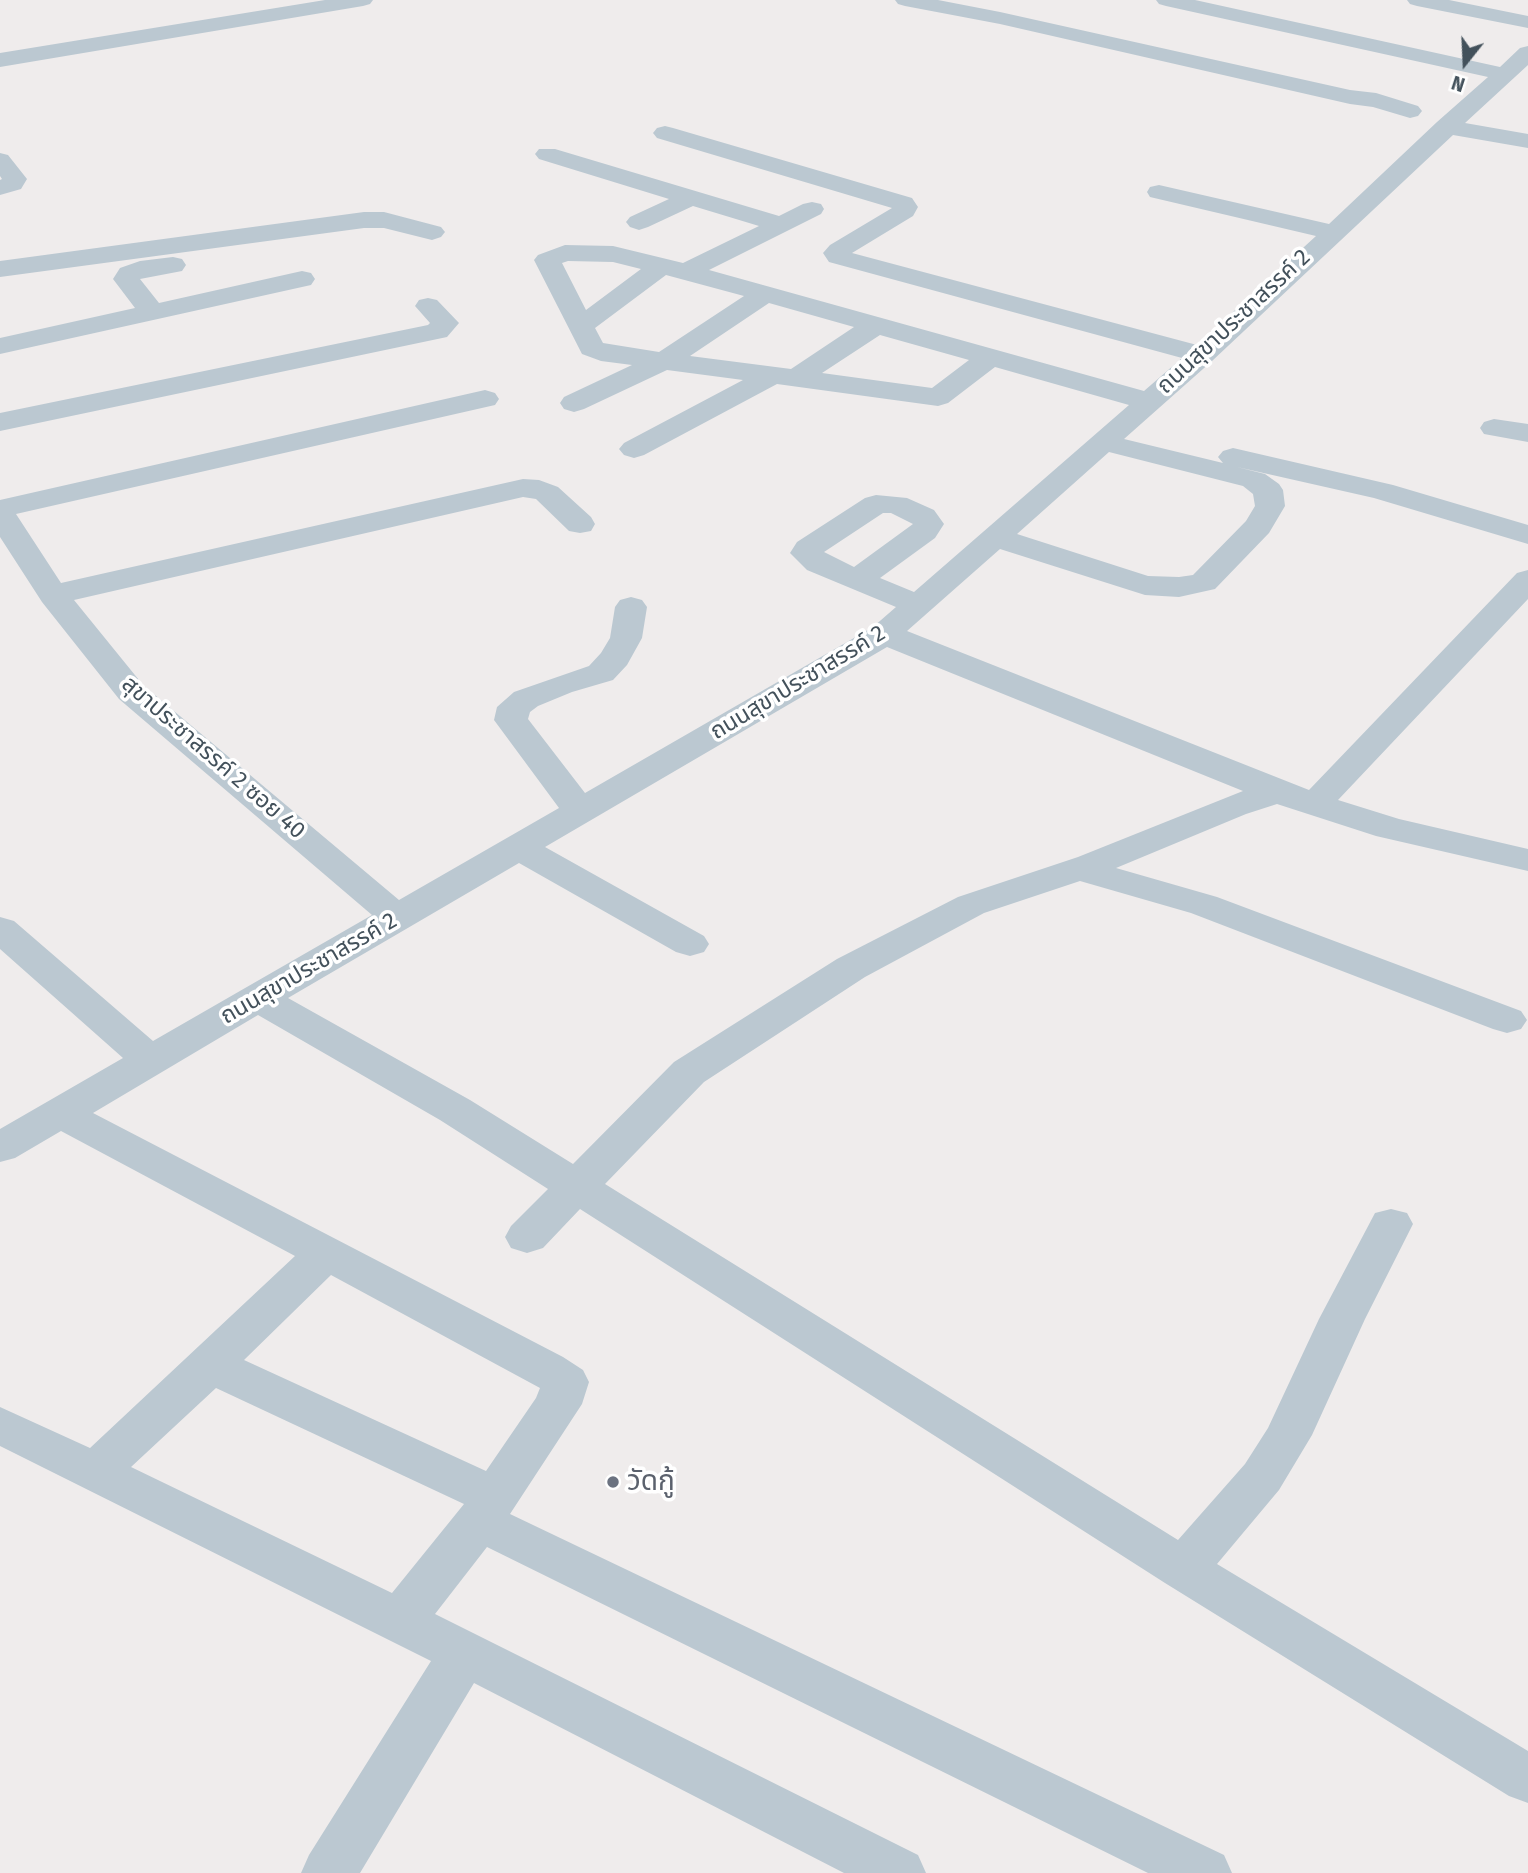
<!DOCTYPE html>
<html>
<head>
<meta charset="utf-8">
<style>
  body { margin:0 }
  #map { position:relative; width:1528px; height:1873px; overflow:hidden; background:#efecec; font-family:"Fira Sans",sans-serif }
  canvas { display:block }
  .north { position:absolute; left:1430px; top:28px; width:70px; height:70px; -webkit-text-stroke:5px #fff; paint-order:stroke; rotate:198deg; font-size:19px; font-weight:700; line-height:28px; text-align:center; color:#43515b }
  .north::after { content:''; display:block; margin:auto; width:24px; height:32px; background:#43515b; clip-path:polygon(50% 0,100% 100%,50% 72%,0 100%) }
</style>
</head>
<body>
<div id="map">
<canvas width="1528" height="1873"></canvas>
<div class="north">N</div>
</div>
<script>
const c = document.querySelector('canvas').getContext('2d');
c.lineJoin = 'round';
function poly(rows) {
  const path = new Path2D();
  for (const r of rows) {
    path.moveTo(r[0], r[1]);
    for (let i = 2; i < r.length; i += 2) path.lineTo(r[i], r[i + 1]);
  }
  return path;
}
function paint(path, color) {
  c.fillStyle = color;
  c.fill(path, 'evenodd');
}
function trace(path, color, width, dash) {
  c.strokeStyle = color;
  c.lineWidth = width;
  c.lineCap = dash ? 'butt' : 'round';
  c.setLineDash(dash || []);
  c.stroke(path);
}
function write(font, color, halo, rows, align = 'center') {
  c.font = font + ' "Fira Sans","Noto Sans Thai",sans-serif';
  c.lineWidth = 7;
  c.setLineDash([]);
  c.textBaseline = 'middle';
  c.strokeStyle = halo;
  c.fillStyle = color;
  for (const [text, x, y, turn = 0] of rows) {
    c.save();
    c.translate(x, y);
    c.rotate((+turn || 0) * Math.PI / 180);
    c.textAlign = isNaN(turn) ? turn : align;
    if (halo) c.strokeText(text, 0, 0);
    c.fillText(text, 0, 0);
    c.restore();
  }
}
paint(poly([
  [325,0,373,0,370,4,363,6,0,67,0,53,325,0],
  [895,0,938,0,1000,12,1350,90,1376,93,1418,106,1422,111,1418,116,1410,118,1373,107,1350,104,1000,24,905,6,898,4,895,0],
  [1156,0,1195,0,1500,67,1520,48,1528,46,1528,65,1465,123,1528,134,1528,148,1453,135,1212,361,1124,439,1223,463,1218,457,1223,451,1233,448,1393,485,1528,525,1528,544,1374,498,1237,467,1265,474,1279,484,1283,490,1285,506,1269,533,1215,589,1179,597,1145,595,1000,549,907,631,1309,790,1517,573,1528,570,1528,599,1338,800,1399,819,1528,849,1528,871,1376,836,1277,804,1246,814,1116,868,1217,897,1521,1011,1527,1020,1521,1029,1507,1033,1493,1029,1191,913,1080,881,984,913,865,977,704,1082,605,1184,1178,1540,1245,1464,1268,1428,1319,1319,1375,1213,1391,1209,1407,1213,1413,1224,1365,1319,1312,1435,1279,1490,1217,1564,1528,1751,1528,1803,1509,1796,1165,1583,580,1209,543,1248,527,1253,511,1248,505,1237,511,1226,548,1189,440,1120,258,1015,93,1113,563,1357,583,1370,589,1382,582,1404,510,1514,1224,1855,1232,1873,1148,1873,487,1547,435,1614,918,1855,926,1873,844,1873,474,1683,360,1873,301,1873,309,1855,431,1661,0,1446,0,1407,90,1448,295,1256,61,1131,15,1158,0,1162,0,1129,123,1058,0,949,0,917,14,921,153,1041,372,915,119,699,42,602,0,537,0,500,485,390,495,393,499,399,495,405,16,514,61,583,523,479,539,480,558,487,591,517,595,524,591,531,580,533,569,531,536,499,523,497,74,600,143,685,399,900,559,808,494,720,497,707,514,692,589,666,601,653,610,638,615,607,620,600,631,597,642,600,647,607,642,638,627,665,613,680,572,692,538,706,530,712,528,719,585,793,873,627,896,607,807,570,790,553,797,542,865,498,876,495,907,498,934,510,944,524,935,538,880,578,914,592,1129,405,995,367,948,403,938,406,777,384,644,455,634,458,624,455,619,449,624,443,743,380,667,370,584,409,574,412,564,409,560,403,564,397,632,365,601,361,582,354,534,260,538,255,565,245,613,246,683,263,759,226,693,206,648,227,639,230,630,227,626,222,630,217,669,199,539,159,535,154,539,149,555,149,779,216,803,204,812,202,821,204,824,209,821,214,709,270,1144,391,1182,358,829,262,823,253,830,245,892,208,657,138,653,133,657,128,665,126,673,128,912,198,918,207,913,216,852,253,1197,345,1316,236,1150,197,1147,192,1150,187,1159,185,1329,224,1437,122,1488,77,1166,6,1159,4,1156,0],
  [568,261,613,262,641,269,586,310,562,263,568,261],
  [666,275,744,296,659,352,603,343,595,328,666,275],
  [769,303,854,327,791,369,690,356,769,303],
  [880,335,969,360,932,388,822,373,880,335],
  [1109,452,1243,486,1253,494,1255,506,1246,521,1193,575,1179,577,1148,576,1017,534,1109,452],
  [883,513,891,513,913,524,854,567,824,552,883,513],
  [887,647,1243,791,1078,857,958,897,837,959,674,1062,573,1164,470,1100,288,998,519,863,676,952,690,956,704,952,709,944,704,936,545,847,887,647],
  [331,1275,540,1388,536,1398,486,1471,244,1360,331,1275],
  [216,1388,464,1504,392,1593,131,1467,216,1388],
  [1407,0,1449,0,1528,16,1528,28,1417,6,1410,4,1407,0],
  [0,153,8,155,27,179,21,189,0,195,0,180,2,179,0,176,0,153],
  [364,212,384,212,441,227,445,232,441,237,432,240,384,228,364,228,0,277,0,261,364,212],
  [173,257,182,259,186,265,182,271,140,279,159,303,302,271,311,273,315,279,311,285,302,287,0,354,0,338,135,308,113,279,120,268,140,261,173,257],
  [428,298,437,300,459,323,447,337,0,431,0,413,428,325,430,323,415,306,419,300,428,298],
  [1494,419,1528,424,1528,442,1484,434,1480,428,1484,422,1494,419]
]), '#bbc8d1');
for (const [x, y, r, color] of [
  [613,1482,7,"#6b7280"]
]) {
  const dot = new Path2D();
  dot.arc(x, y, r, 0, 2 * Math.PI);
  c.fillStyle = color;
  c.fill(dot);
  trace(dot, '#fff', 2.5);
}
write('23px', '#43515b', '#fff', [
  ["ถนนสุขาประชาสรรค์ 2",1234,322,-43],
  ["ถนนสุขาประชาสรรค์ 2",798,683,-31],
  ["สุขาประชาสรรค์ 2 ซอย 40",213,758,41],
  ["ถนนสุขาประชาสรรค์ 2",309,969,-30]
]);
write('28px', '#5b616d', '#fff', [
  ["วัดกู้",627,1482]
], 'left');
</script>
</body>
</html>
